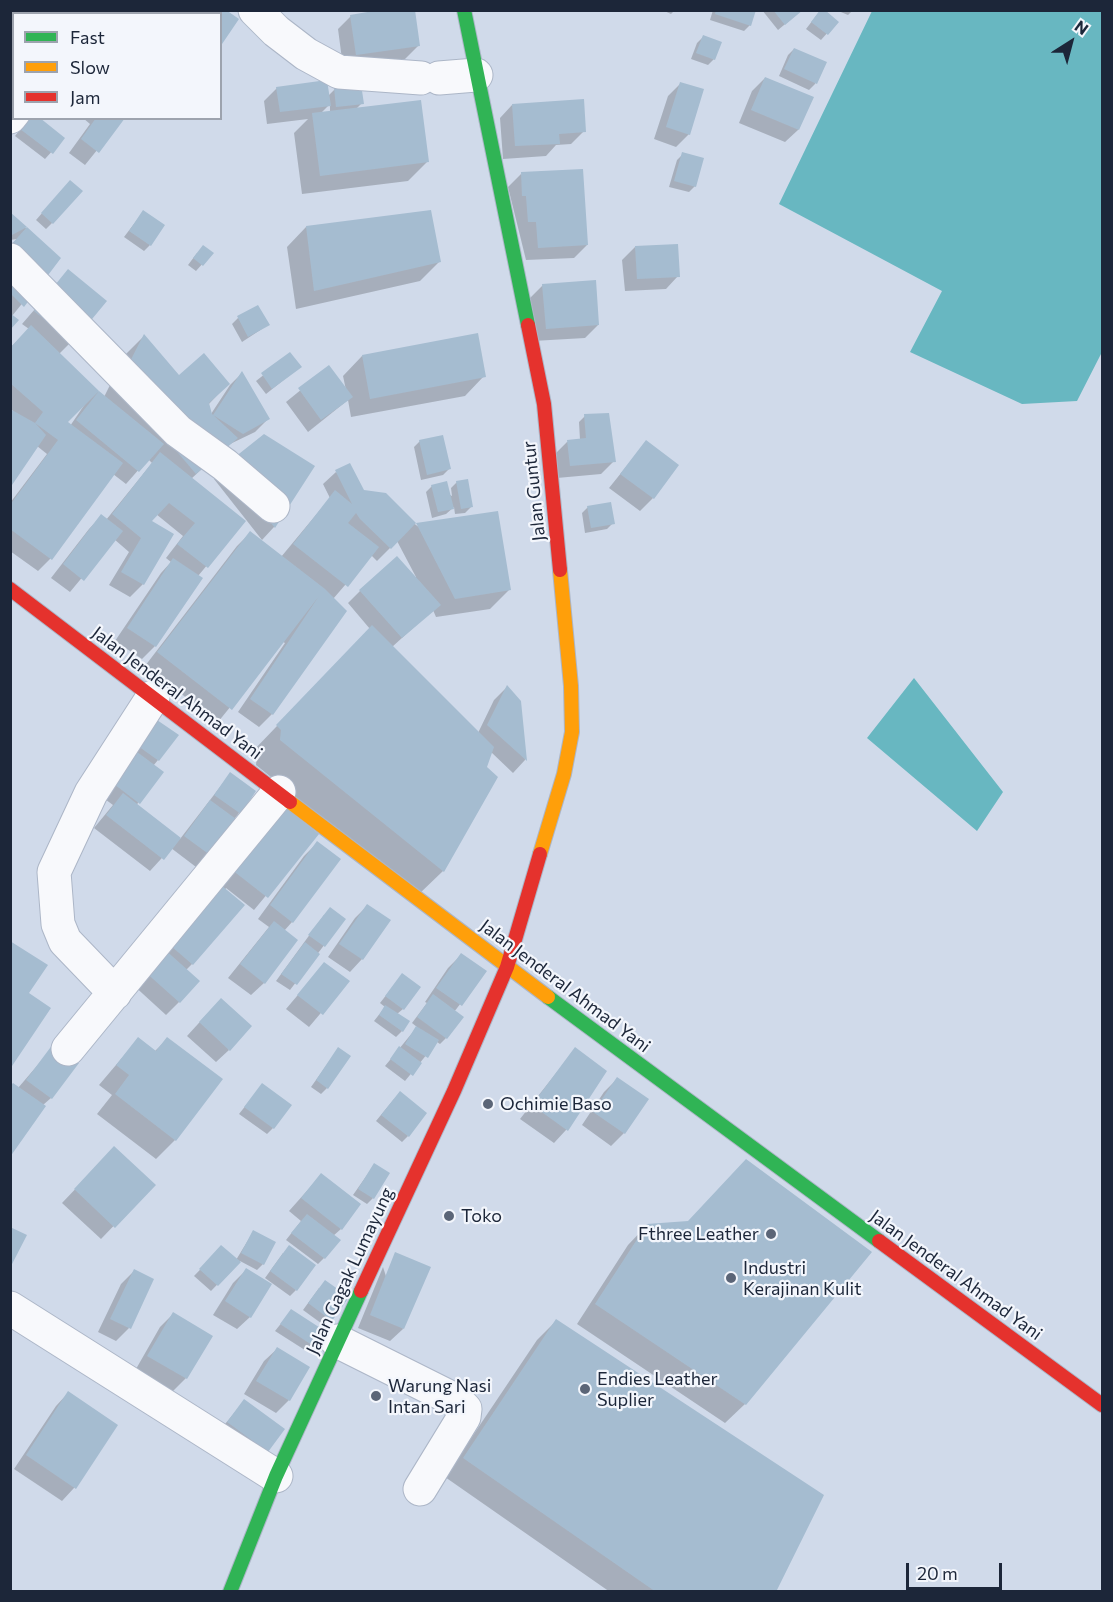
<!DOCTYPE html>
<html>
<head>
<meta charset="utf-8">
<style>
  body { margin:0 }
  #map { position:relative; width:1113px; height:1602px; overflow:hidden; background:#d0daea; font-family:Commissioner,sans-serif }
  canvas { display:block }
  .frame { position:absolute; inset:0; border:12px solid #1c2639; pointer-events:none }
  .legend { position:absolute; left:12px; top:12px; width:210px; height:108px; box-sizing:border-box; background:#f3f6fc; border:2px solid #9da3ae; margin:0; padding:8px 10px; list-style:none; font-size:18px; color:#1c2639 }
  .legend li { display:flex; align-items:center; gap:12px; height:30px }
  .legend b { width:30px; border:2px solid #9da3ae }
  .north { position:absolute; left:1041px; top:12px; width:60px; height:60px; -webkit-text-stroke:4px #f3f6fc; paint-order:stroke; rotate:36deg; font-size:16px; font-weight:700; line-height:24px; text-align:center; color:#1c2639 }
  .north::after { content:''; display:block; margin:auto; width:21px; height:27px; background:#1c2639; clip-path:polygon(50% 0,100% 100%,50% 72%,0 100%) }
  .scale { position:absolute; left:906px; top:1563px; width:96px; height:27px; box-sizing:border-box; border:3px solid #1c2639; border-top:0; padding-left:8px; font-size:18px; line-height:21px; white-space:nowrap; color:#1c2639; -webkit-text-stroke:4px #f3f6fc; paint-order:stroke }
</style>
</head>
<body>
<div id="map">
<canvas width="1113" height="1602"></canvas>
<div class="frame"></div>
<ul class="legend">
<li><b style="height:8px;background:#30b455"></b>Fast</li>
<li><b style="height:8px;background:#ff9f0a"></b>Slow</li>
<li><b style="height:8px;background:#e5322d"></b>Jam</li>
</ul>
<div class="north">N</div>
<div class="scale">20 m</div>
</div>
<script>
const c = document.querySelector('canvas').getContext('2d');
c.lineJoin = 'round';
function paint(path, color) {
  c.fillStyle = color;
  c.fill(path, 'evenodd');
}
function poly(rows) {
  const path = new Path2D();
  for (const r of rows) {
    path.moveTo(r[0], r[1]);
    for (let i = 2; i < r.length; i += 2) path.lineTo(r[i], r[i + 1]);
  }
  return path;
}
function trace(path, color, width, dash) {
  c.strokeStyle = color;
  c.lineWidth = width;
  c.lineCap = dash ? 'butt' : 'round';
  c.setLineDash(dash || []);
  c.stroke(path);
}
function write(font, color, halo, rows, align = 'center') {
  c.font = font + ' Commissioner,sans-serif';
  c.lineWidth = 4.5;
  c.setLineDash([]);
  c.textBaseline = 'middle';
  c.strokeStyle = halo;
  c.fillStyle = color;
  for (const [text, x, y, turn = 0] of rows) {
    c.save();
    c.translate(x, y);
    c.rotate((+turn || 0) * Math.PI / 180);
    c.textAlign = isNaN(turn) ? turn : align;
    if (halo) c.strokeText(text, 0, 0);
    c.fillText(text, 0, 0);
    c.restore();
  }
}
paint(poly([
  [872,11,1102,11,1102,352,1077,401,1022,404,910,352,942,291,779,204],
  [914,678,1003,792,977,831,867,738]
]), '#68b7c1');
paint(poly([
  [662,10,675,10,671,14],
  [713,10,755,10,750,25,744,31,710,20],
  [762,10,802,10,778,30],
  [836,10,853,10,848,15],
  [351,16,418,46,405,59,343,67,338,29],
  [816,16,837,22,821,40,806,29],
  [703,37,714,59,708,65,691,59,697,43],
  [794,49,825,63,815,84,809,90,779,76,788,55],
  [765,78,812,98,798,130,785,142,739,123,752,91],
  [681,83,689,134,676,147,654,139,668,96],
  [277,88,328,96,335,89,362,103,356,109,427,162,408,181,302,194,294,133,308,119,267,124,264,101],
  [330,104,330,112,321,113],
  [512,105,584,131,571,144,556,145,546,156,503,159,500,118],
  [83,118,123,118,85,165,69,153,90,124],
  [27,121,63,139,45,159,15,136],
  [683,154,695,186,689,192,669,187,677,160],
  [521,174,587,245,574,258,526,260,508,187],
  [64,188,52,223,46,229,36,220],
  [143,212,150,245,144,251,124,237],
  [10,214,59,258,12,316,10,327,10,246,17,239,10,240],
  [306,227,439,262,420,281,296,309,287,247],
  [635,247,678,276,666,289,625,291,622,260],
  [197,253,212,253,196,271,188,265],
  [68,271,72,341,59,354,104,397,125,355,144,336,178,377,228,384,208,405,211,414,230,385,242,373,268,419,255,432,228,445,191,479,244,521,198,576,201,578,155,646,142,659,115,641,161,573,171,562,166,558,183,536,156,514,149,521,143,584,130,597,109,585,129,552,114,539,70,592,51,578,89,529,101,516,106,520,152,463,148,459,126,484,113,474,50,559,38,571,10,551,10,503,47,454,37,446,10,407,10,348,29,329,22,324],
  [85,404,70,426,66,422],
  [543,285,598,325,585,338,533,341,530,298],
  [238,318,268,325,242,342,232,324],
  [290,354,300,367,266,394,256,381],
  [362,356,484,376,465,396,351,417,348,400,308,432,286,402,329,367,346,390,343,376],
  [585,416,614,461,601,474,557,478,555,454,567,442,580,440,579,422],
  [420,441,449,469,443,475,421,480,414,447],
  [646,442,653,498,640,511,609,488],
  [226,466,312,467,274,527,262,540,214,479],
  [336,472,364,491,385,495,416,525,509,590,490,609,436,617,433,610,392,647,478,733,494,700,507,687,520,701,525,760,513,773,491,752,443,871,418,895,256,765,257,755,253,751,370,629,348,603,360,591,416,577,397,541,377,561,371,555,333,599,272,714,259,727,238,712,285,643,283,642,218,722,145,666,237,546,250,533,281,557,330,498,323,484],
  [457,482,471,507,465,513,455,514,454,507,446,514,432,518,426,492,432,486,452,496,451,488],
  [588,507,613,523,607,529,585,533,582,513],
  [152,728,158,760,153,766,137,805,180,839,230,774,239,813,196,867,171,848,150,871,94,828,113,805,98,794],
  [278,804,317,834,254,910,226,888,192,964,186,970,179,1002,166,1015,131,983],
  [317,843,292,922,284,931,264,983,251,995,228,978,269,927,258,919,304,856],
  [367,906,362,959,350,972,328,957,355,918],
  [324,915,344,919,290,990,276,981],
  [461,955,485,972,454,1012,446,1038,440,1044,437,1042,405,1081,385,1066,417,1027,412,1023,427,1003,425,1002,448,968],
  [324,964,347,982,309,1027,286,1009],
  [402,975,403,1009,397,1014,402,1031,396,1037,374,1021,385,1007,380,1003],
  [208,1013,229,1050,216,1062,187,1036],
  [138,1039,154,1052,167,1039,175,1140,156,1159,97,1114,112,1095,99,1085],
  [54,1046,51,1098,43,1105,18,1088],
  [338,1049,327,1088,321,1094,311,1087],
  [575,1049,605,1071,566,1130,554,1143,520,1119],
  [617,1079,624,1133,611,1146,582,1125,604,1092],
  [262,1085,273,1128,267,1134,239,1114],
  [394,1099,408,1136,402,1142,376,1121],
  [102,1161,153,1185,101,1239,62,1203],
  [374,1165,373,1198,367,1204,353,1195],
  [321,1175,341,1229,333,1236,324,1258,318,1264,286,1240,301,1221,289,1211],
  [647,1225,869,1252,745,1404,725,1423,577,1324,628,1245],
  [253,1232,263,1264,257,1270,240,1261,211,1291,194,1276,222,1247,236,1260],
  [283,1253,296,1290,290,1296,265,1278],
  [383,1267,403,1329,390,1341,358,1328],
  [246,1270,250,1317,237,1329,213,1315,233,1283],
  [134,1271,129,1328,116,1341,98,1332,121,1284],
  [319,1288,331,1320,325,1326,303,1310],
  [291,1311,314,1346,308,1352,275,1331],
  [173,1314,211,1337,186,1378,173,1391,136,1369,160,1327],
  [556,1321,774,1592,610,1592,445,1477,537,1340],
  [277,1349,308,1367,289,1400,276,1413,244,1394,264,1361],
  [68,1393,116,1425,74,1488,62,1501,14,1469,56,1406],
  [244,1401,267,1451,216,1435]
]), '#0003');
paint(poly([
  [110,10,136,10,138,14,106,14],
  [200,10,226,10,239,19,220,47,220,14,198,14],
  [379,10,415,10,420,46,356,55,350,15],
  [716,10,756,10,751,26,715,14],
  [773,10,803,10,785,25],
  [820,10,825,10,839,22,828,35,811,22],
  [10,34,14,37,14,68,10,72],
  [703,35,722,42,715,60,696,53],
  [794,48,827,62,817,84,784,69],
  [765,77,814,97,799,130,751,110],
  [327,80,331,106,280,112,276,87],
  [680,82,704,89,690,135,666,127],
  [361,84,364,104,336,107,334,87],
  [584,99,586,132,559,134,560,144,515,146,512,104],
  [421,100,429,162,320,176,312,113],
  [28,118,40,118,65,138,53,154,20,129],
  [96,118,125,118,99,153,81,139],
  [682,152,704,158,696,187,674,181],
  [583,169,588,245,538,248,536,222,528,222,526,196,522,196,521,172],
  [70,180,83,191,53,224,41,213],
  [143,210,165,225,151,246,129,231],
  [431,210,441,262,314,291,306,226],
  [10,212,27,227,10,236],
  [27,227,61,258,24,307,10,293,10,246],
  [678,244,680,277,637,279,635,246],
  [203,245,214,253,203,266,193,258],
  [68,269,107,301,73,342,34,311],
  [596,280,599,325,546,329,542,284],
  [258,305,270,325,248,337,237,316],
  [10,313,19,320,10,330],
  [31,325,99,391,68,422,123,463,52,560,10,529,10,505,58,440,35,423,46,435,10,488,10,409,35,423,43,412,10,383,10,348],
  [478,333,486,377,370,399,362,355],
  [144,334,179,375,204,353,230,384,209,403,212,414,238,438,196,474,119,383],
  [290,352,302,367,272,389,261,373],
  [329,365,353,397,321,420,298,388],
  [242,371,270,419,243,434,213,415],
  [99,391,164,444,139,472,76,420],
  [609,413,616,462,570,466,567,440,586,438,584,414],
  [264,434,315,466,275,528,225,465],
  [443,435,451,469,427,475,419,440],
  [646,440,679,465,654,499,620,474],
  [160,452,246,521,208,568,177,544,195,523,169,503,152,521,174,534,144,585,121,572,141,538,112,514],
  [350,463,364,490,386,493,416,523,391,549,360,519,356,513,348,523,379,547,348,587,293,544,335,490,352,504,335,470],
  [468,479,473,507,461,509,456,481],
  [447,481,454,509,438,512,431,485],
  [611,502,615,524,591,528,587,506],
  [498,511,511,590,455,599,416,523],
  [101,514,123,531,84,581,63,564],
  [250,531,325,589,347,611,273,715,250,699,319,596,232,710,157,652],
  [397,556,441,605,402,638,359,590],
  [173,558,203,578,156,647,127,628],
  [372,625,494,747,487,767,498,777,444,872,280,740,281,730,276,725],
  [507,685,521,701,527,761,487,725],
  [157,720,179,735,159,761,138,746],
  [133,749,164,772,140,804,110,781],
  [230,772,256,791,241,814,214,795],
  [123,793,181,838,164,860,106,815],
  [210,800,236,819,210,855,184,836],
  [278,802,319,834,268,898,227,866],
  [317,841,341,859,293,923,270,905],
  [215,880,245,905,193,965,164,940],
  [367,904,391,920,363,960,339,944],
  [330,907,346,919,325,947,308,935],
  [274,921,298,940,265,984,240,964],
  [10,941,48,965,29,993,51,1008,10,1069],
  [305,942,320,954,297,985,281,974],
  [163,948,200,981,180,1003,143,970],
  [461,953,487,971,462,1006,436,988],
  [324,962,350,981,323,1015,297,995],
  [402,973,421,987,404,1010,385,996],
  [433,994,464,1017,447,1039,417,1017],
  [221,998,252,1026,230,1051,199,1022],
  [385,1005,410,1021,403,1032,379,1015],
  [416,1026,439,1040,428,1058,405,1044],
  [138,1037,156,1051,167,1037,223,1079,176,1141,115,1094,129,1075,116,1065],
  [53,1044,79,1063,52,1099,26,1080],
  [399,1046,422,1063,413,1076,390,1059],
  [338,1047,351,1056,328,1089,316,1080],
  [575,1047,607,1071,568,1131,532,1105],
  [617,1077,649,1099,625,1134,593,1112],
  [13,1083,46,1106,10,1157,10,1086],
  [262,1083,292,1105,274,1129,244,1107],
  [400,1091,427,1113,409,1137,381,1115],
  [114,1146,156,1185,115,1228,74,1189],
  [746,1159,872,1252,746,1405,595,1304,647,1224,688,1221],
  [374,1163,390,1173,374,1199,358,1189],
  [321,1173,361,1204,342,1230,301,1198],
  [307,1214,341,1240,325,1259,291,1233],
  [10,1227,27,1235,10,1268],
  [253,1230,276,1242,264,1265,241,1253],
  [221,1245,241,1262,218,1286,199,1269],
  [289,1245,316,1265,297,1291,270,1271],
  [395,1252,431,1267,404,1329,370,1315],
  [246,1268,272,1284,251,1318,225,1301],
  [134,1269,154,1279,131,1329,110,1319],
  [325,1280,349,1297,332,1321,308,1303],
  [291,1309,325,1331,315,1347,280,1324],
  [173,1312,213,1336,187,1379,147,1356],
  [556,1319,824,1495,776,1592,656,1592,463,1458],
  [277,1347,310,1367,290,1401,256,1381],
  [68,1391,118,1425,76,1489,26,1455],
  [244,1399,285,1429,268,1452,227,1422]
]), '#a5bcd0');
const street = poly([
  [255,10,276,31,306,54,339,72,421,78],
  [85,14,88,10],
  [439,78,476,75],
  [10,117,14,112],
  [10,260,178,431,225,465,273,506],
  [115,993,65,941,58,924,54,872,91,793,153,697],
  [68,1049,279,792],
  [10,1308,276,1476],
  [337,1341,457,1401,465,1409,464,1417,420,1489]
]);
const fast = poly([
  [464,10,528,325],
  [548,997,879,1241],
  [230,1592,276,1476,361,1291]
]);
const slow = poly([
  [290,802,548,997],
  [540,854,564,774,572,732,571,686,560,570]
]);
const jam = poly([
  [528,325,544,404,560,570],
  [10,589,290,802],
  [879,1241,1102,1405],
  [361,1291,454,1091,507,967,540,854]
]);
trace(street, '#acb6c7', 35);
trace(fast, '#acb6c7', 16);
trace(slow, '#acb6c7', 16);
trace(jam, '#acb6c7', 16);
trace(street, '#f8f9fc', 33);
trace(fast, '#30b455', 14);
trace(slow, '#ff9f0a', 14);
trace(jam, '#e5322d', 14);
for (const [x, y, r, color] of [
  [488,1104,6,"#5b6577"],
  [449,1216,6,"#5b6577"],
  [771,1234,6,"#5b6577"],
  [731,1278,6,"#5b6577"],
  [585,1389,6,"#5b6577"],
  [376,1396,6,"#5b6577"]
]) {
  const dot = new Path2D();
  dot.arc(x, y, r, 0, 2 * Math.PI);
  c.fillStyle = color;
  c.fill(dot);
  trace(dot, '#f3f6fc', 2);
}
write('18px', '#1c2639', '#f3f6fc', [
  ["Jalan Guntur",534,491,-96],
  ["Jalan Jenderal Ahmad Yani",177,693,37],
  ["Jalan Jenderal Ahmad Yani",565,986,37],
  ["Jalan Gagak Lumayung",350,1271,-65],
  ["Jalan Jenderal Ahmad Yani",956,1275,36]
]);
write('18px', '#1c2639', '#f3f6fc', [
  ["Ochimie Baso",500,1104],
  ["Toko",461,1216],
  ["Fthree Leather",759,1234,"right"],
  ["Industri",743,1268],
  ["Kerajinan Kulit",743,1289],
  ["Endies Leather",597,1379],
  ["Suplier",597,1400],
  ["Warung Nasi",388,1386],
  ["Intan Sari",388,1407]
], 'left');
</script>
</body>
</html>
